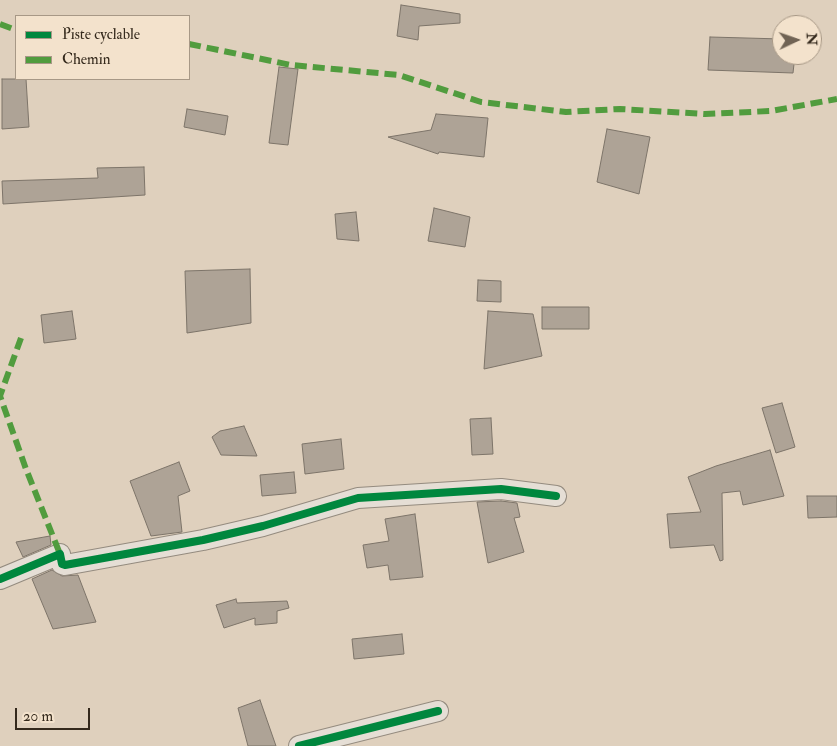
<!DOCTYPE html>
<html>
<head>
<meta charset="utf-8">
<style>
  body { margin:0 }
  #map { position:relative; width:837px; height:746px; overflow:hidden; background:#dfd0bd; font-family:"IM FELL Double Pica",serif }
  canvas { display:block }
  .legend { position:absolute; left:15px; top:15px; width:175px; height:65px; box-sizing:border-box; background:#f3e2cc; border:1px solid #a79886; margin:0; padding:6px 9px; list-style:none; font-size:15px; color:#34291c }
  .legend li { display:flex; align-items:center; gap:10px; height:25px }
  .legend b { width:25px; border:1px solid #a79886 }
  .north { position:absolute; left:772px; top:15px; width:50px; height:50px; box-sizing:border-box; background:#f3e2cc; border:1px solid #a79886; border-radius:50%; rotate:87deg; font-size:14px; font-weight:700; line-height:20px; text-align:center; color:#34291c }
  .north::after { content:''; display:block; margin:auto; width:18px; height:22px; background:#706354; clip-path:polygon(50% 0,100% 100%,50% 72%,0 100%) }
  .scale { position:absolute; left:15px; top:708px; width:75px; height:22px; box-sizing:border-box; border:2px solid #34291c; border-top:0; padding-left:6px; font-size:15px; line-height:18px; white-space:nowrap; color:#34291c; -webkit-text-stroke:4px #f3e2cc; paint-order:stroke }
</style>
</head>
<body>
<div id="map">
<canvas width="837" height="746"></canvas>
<ul class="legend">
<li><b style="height:6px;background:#00873e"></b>Piste cyclable</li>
<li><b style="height:6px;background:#519c3e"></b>Chemin</li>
</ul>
<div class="north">N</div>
<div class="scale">20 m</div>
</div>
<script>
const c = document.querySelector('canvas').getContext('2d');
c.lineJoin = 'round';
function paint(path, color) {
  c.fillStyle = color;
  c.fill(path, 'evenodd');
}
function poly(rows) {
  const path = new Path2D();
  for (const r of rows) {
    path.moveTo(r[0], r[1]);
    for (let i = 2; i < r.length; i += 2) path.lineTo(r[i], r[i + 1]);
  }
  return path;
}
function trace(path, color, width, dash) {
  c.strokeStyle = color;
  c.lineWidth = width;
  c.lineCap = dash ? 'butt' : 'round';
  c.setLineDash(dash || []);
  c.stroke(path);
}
const building = poly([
  [401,5,460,14,460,23,419,26,418,40,397,36,401,5],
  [710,37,782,39,782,55,795,55,793,73,708,70,710,37],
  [279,67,298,69,288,145,269,143,279,67],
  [2,79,26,79,29,127,2,129,2,79],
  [187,109,228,116,225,135,184,127,187,109],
  [436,114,488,118,484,157,439,152,438,154,388,137,431,130,436,114],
  [607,129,650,137,639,194,597,182,607,129],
  [144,167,145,195,3,204,2,181,98,178,97,168,144,167],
  [434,208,470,217,465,247,428,241,434,208],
  [356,212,359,241,337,239,335,214,356,212],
  [250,269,251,323,187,333,185,271,250,269],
  [478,280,501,281,501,302,477,301,478,280],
  [542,307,589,307,589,329,542,329,542,307],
  [72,311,76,339,44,343,41,315,72,311],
  [488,311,533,314,542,356,484,369,488,311],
  [782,403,795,447,776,453,762,408,782,403],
  [491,418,493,454,472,455,470,419,491,418],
  [244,426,257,456,221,455,212,437,220,431,244,426],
  [341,439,344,469,305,474,302,444,341,439],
  [770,450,784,496,743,505,740,491,722,493,723,560,720,561,714,545,670,548,667,514,701,512,688,477,716,466,770,450],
  [179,462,190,491,178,496,182,532,151,536,130,481,179,462],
  [294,472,296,493,262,496,260,475,294,472],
  [807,496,837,496,837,517,808,518,807,496],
  [501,501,517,503,520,517,514,518,524,552,488,563,477,502,501,501],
  [415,514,423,577,390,580,388,565,367,568,363,545,389,541,385,519,415,514],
  [50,536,51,545,23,557,16,542,50,536],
  [52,570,62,576,78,575,96,622,53,629,32,579,52,570],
  [236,599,237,603,287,601,289,608,277,611,277,623,255,625,255,618,224,628,216,605,236,599],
  [402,634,404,654,354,659,352,639,402,634],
  [260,700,276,746,248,746,238,708,260,700]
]);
paint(building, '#aea396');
trace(building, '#7d7469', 1);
const street = poly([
  [0,579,60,554,62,564,65,565,203,540,263,526,358,498,501,489,556,496],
  [299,746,438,711]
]);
trace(street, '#948b7f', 22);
trace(street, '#e5ded5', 20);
trace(poly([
  [0,24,16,30],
  [189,44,291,65,399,75,481,102,566,112,620,109,705,114,771,111,837,99],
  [21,338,0,396,26,469,60,554]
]), '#519c3e', 6, [12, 6]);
trace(poly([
  [0,579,60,554,62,564,65,565,203,540,263,526,358,498,501,489,556,496],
  [299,746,438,711]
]), '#00873e', 8);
</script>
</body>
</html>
